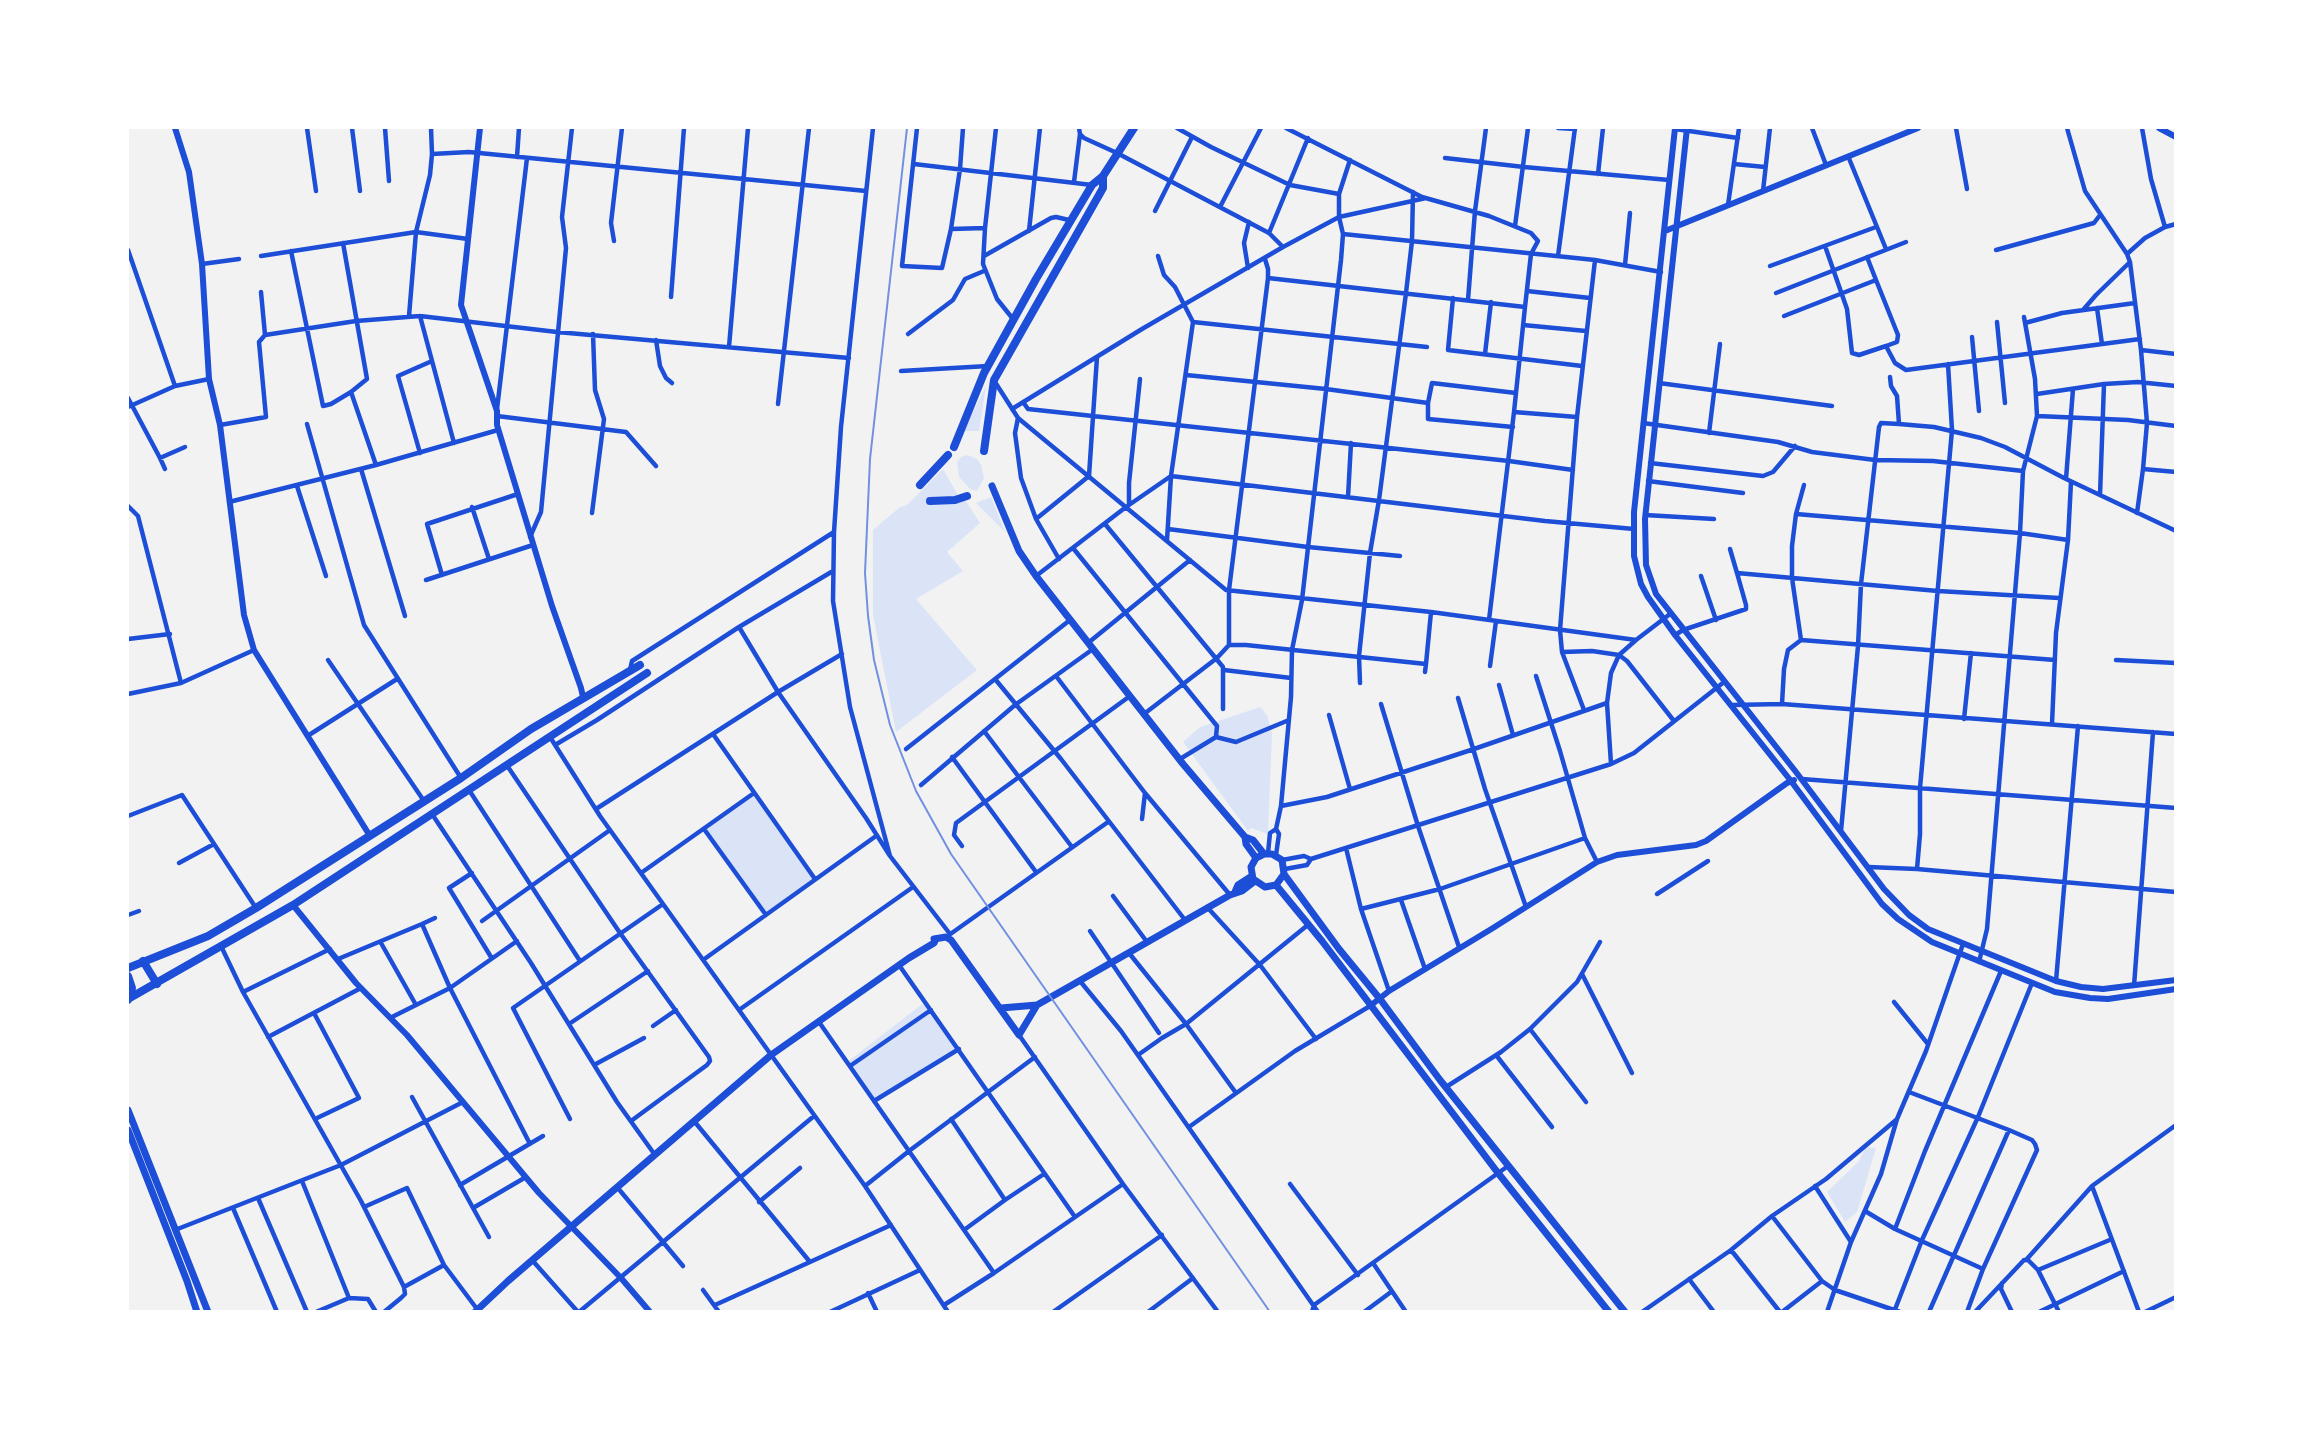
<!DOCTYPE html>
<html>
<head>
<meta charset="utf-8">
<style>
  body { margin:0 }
  #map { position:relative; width:2303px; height:1439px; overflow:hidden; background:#f2f2f2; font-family:Commissioner,sans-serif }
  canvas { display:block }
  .frame { position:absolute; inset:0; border:129px solid #fff; pointer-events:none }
</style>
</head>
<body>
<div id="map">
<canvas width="2303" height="1439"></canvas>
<div class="frame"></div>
</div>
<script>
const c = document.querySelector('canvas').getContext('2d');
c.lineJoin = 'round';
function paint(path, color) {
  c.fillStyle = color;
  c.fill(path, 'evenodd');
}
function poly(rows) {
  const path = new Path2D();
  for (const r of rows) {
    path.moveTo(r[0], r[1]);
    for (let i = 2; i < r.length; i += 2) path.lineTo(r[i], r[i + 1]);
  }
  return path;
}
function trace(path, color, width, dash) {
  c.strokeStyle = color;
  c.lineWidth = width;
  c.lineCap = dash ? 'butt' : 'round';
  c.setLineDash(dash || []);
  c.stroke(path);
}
paint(poly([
  [986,386,979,431,963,431],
  [967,455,977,459,981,465,984,478,977,491,970,489,959,477,957,462,961,457],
  [943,469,959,497,964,498,980,523,947,552,963,571,916,599,977,670,896,732,873,615,873,530,900,507,907,505],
  [991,497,1005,532,976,503],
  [1260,707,1267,715,1272,733,1268,834,1251,828,1248,831,1183,742,1200,727],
  [754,793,815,879,766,915,704,829],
  [925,1002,959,1049,874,1101,847,1062],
  [1866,1147,1876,1148,1857,1212,1845,1222,1827,1192,1858,1162]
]), '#dbe4f7');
trace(poly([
  [307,128,316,191],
  [352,128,360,191],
  [385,128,389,181],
  [431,128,432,154,469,152,866,191],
  [873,128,841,427,834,532,833,601,850,707,890,856],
  [917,128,902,266,942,268,951,229,960,169,963,128],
  [996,128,985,228,983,264,997,299,1013,319],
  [1079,128,1080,134,1084,138,1117,153,1269,233,1283,247,1339,217,1339,194,1290,185,1211,147,1177,128],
  [1558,128,1575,129],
  [1812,128,1826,165],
  [1956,128,1967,189],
  [2067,128,2085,191,2127,254,2130,262,2141,350,2147,423,2143,469,2137,513],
  [2142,128,2151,179,2165,227],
  [1675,129,1738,138],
  [1848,156,1886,249],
  [517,157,519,128],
  [1445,158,1524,167,1669,180],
  [914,164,1092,185],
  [1734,164,1765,167],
  [1598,174,1603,128],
  [1074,182,1080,134],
  [1763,191,1770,128],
  [1339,194,1350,160],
  [1728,205,1739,128],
  [1220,207,1261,128],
  [1155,211,1192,137],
  [1515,226,1528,128],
  [951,229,985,228],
  [1029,231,1040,128],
  [1269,233,1308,138],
  [1343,234,1595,260,1661,272],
  [614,241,611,223,622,128],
  [343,243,367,379,351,392,376,465,498,430],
  [1825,246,1847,309,1852,353,1859,355,1886,346],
  [128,250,175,386],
  [1996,250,2094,223,2100,215],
  [291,251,323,406,331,404,351,392],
  [2127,254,2145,238,2165,227,2176,224],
  [261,256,416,232,468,239],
  [984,256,1051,218,1056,217,1069,220],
  [1158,256,1164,275,1175,287,1193,322,1171,476,1167,540],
  [1558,256,1575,128],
  [202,264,239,259],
  [1625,265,1630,213],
  [1770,266,1876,227],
  [1248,268,1244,243,1249,222],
  [1268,278,1525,307,1531,254,1538,241,1531,233,1489,216,1422,197,1286,128],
  [1876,280,1898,335,1897,342,1886,346,1895,363,1906,370,2140,339],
  [1527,291,1590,298],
  [261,292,265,335],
  [1776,293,1906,242],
  [671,297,684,128],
  [1453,298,1448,350,1582,366],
  [1468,300,1475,211,1486,128],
  [1525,307,1514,412,1577,417],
  [2097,308,2102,344],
  [2083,310,2096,295,2130,262],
  [409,316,416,232,430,175,432,154],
  [420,316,454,443],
  [1784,316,1876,280,1867,257],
  [1193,322,1427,347],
  [1997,322,2005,403],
  [2025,323,2062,313,2135,303],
  [1523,325,1586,331],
  [908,334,953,300,965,279,984,271],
  [1972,337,1979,411],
  [656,340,660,366,666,378,672,383],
  [729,347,748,128],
  [2141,350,2176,354],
  [1485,354,1491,302],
  [901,371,988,366],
  [1186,375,1326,389,1428,403],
  [1890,377,1891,386,1897,396,1899,424,1934,427,1981,438,2005,447,2064,478,2176,531],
  [995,382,1018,418,1226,590,1431,612,1636,640,1670,614],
  [1659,383,1832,406],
  [2037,394,2104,384,2138,382,2176,386],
  [128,398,160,458,185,447],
  [1023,402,1028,409,1509,461,1573,470],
  [778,404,809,128],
  [128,407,175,386,209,379],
  [497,409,527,158],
  [1012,409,1142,329,1283,247],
  [497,416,626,432,656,466],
  [2037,416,2128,420,2176,426],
  [1018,418,1015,433,1021,478,1036,519,1089,476,1097,357],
  [1643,423,1778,442,1812,452,1875,460,1933,461,2023,471],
  [307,424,364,625,461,778],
  [220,425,266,417,259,342,265,335,356,321,420,316,557,332,849,358],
  [1513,427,1428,419,1428,403,1432,383,1516,393],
  [1709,433,1720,344],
  [420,453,398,376,432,361],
  [160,458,165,469],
  [1650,463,1763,476,1773,472,1795,446],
  [361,469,405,616],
  [2143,469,2176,472],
  [2066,479,2073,389],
  [1648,481,1743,493],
  [297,486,326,576],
  [2100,495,2104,384],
  [1348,497,1351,443],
  [229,502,376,465],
  [1129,505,1129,483,1140,379],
  [128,506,138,516,181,683],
  [472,507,489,559],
  [592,513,604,419,595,390,593,334],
  [1796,514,2020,533,2068,540],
  [1645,515,1714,519],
  [1036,519,1059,559],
  [1105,524,1223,667,1223,709],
  [1168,529,1308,547,1400,556],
  [530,537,541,512,566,248,562,217,572,128],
  [1073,548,1217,726,1216,737,1180,759],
  [1730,549,1737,573],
  [442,575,427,524,518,494],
  [1036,576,1126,507,1171,476,1545,521,1634,529],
  [1701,576,1716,620],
  [426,580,533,545],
  [1070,620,995,679,1061,759,1185,920],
  [1489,620,1514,412],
  [739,627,778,692,866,818,890,856,950,934],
  [1675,635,1683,630,1746,609,1746,605,1737,573,1938,591,2059,598],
  [128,639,170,634],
  [1636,640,1619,655,1611,673,1607,703,1611,764,1634,753,1724,682],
  [1801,640,2055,660],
  [1088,643,1190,560],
  [1229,645,1229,590,1268,278,1268,269,1265,259],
  [1562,652,1592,651,1619,655,1627,661,1674,721],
  [328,660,424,801],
  [2116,660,2176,663],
  [1426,664,1431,612],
  [1490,666,1496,621],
  [630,670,632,661,834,532],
  [1224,670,1291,678],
  [1056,676,1145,793,1230,895],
  [1536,676,1560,751,1585,838,1597,862],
  [1360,683,1359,656,1370,553,1379,500,1406,293,1412,241,1413,192],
  [1499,685,1513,735],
  [128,694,181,683,254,650],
  [1458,698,1485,789,1526,907],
  [1381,704,1418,826,1459,947],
  [1782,704,1784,669,1788,650,1801,640,1792,578,1792,546,1796,514,1804,485],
  [1732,705,1782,704,2176,734],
  [1584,710,1562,652,1560,630,1577,417,1595,260],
  [1144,714,1217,658,1229,645,1246,645,1426,664,1425,672],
  [1329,715,1350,789],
  [1964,719,1971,653],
  [2052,724,2056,633,2068,540,2071,482],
  [984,731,1072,847],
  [713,734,815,879],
  [309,735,397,679],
  [550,737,600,816,865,1186,948,1312],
  [1216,737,1236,742,1289,720],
  [555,745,597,720,739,627,833,571],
  [906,749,995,679],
  [952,757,1036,872],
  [506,764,620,933,709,1057,710,1061,707,1065,631,1121],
  [1802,779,2176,808],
  [921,785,1015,705,1093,649],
  [469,790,580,961],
  [1281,806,1327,797,1474,749,1607,703],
  [596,809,778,692,842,654],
  [432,814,531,963,617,1102,655,1155],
  [128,816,182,795,256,908],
  [1142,819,1145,793],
  [704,829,766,915],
  [1276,829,1281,806,1291,697,1292,650,1302,600,1341,260,1343,234,1339,217,1426,198],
  [1841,831,1858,646,1861,584,1879,427,1881,423,1899,424],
  [962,846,954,835,956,823,1130,696],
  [1346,848,1361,909,1389,991],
  [1268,853,1270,833,1276,829,1279,834,1276,855],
  [1311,859,1611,764],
  [1282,860,1304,856,1311,859,1307,865,1285,869],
  [179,863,214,844],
  [1868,867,1917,869,2176,892],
  [1917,869,1920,834,1920,788,1952,430,1948,364],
  [472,873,449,888,491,957],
  [641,873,754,793],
  [1657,894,1708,861],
  [1113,896,1147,942],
  [1401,900,1425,969],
  [1207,907,1260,965,1316,1039],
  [1361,909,1440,889,1585,838],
  [128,915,139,911],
  [482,921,610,830],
  [422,924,435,918],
  [1090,931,1159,1033],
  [949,935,1108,822],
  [381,943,416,1005],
  [221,946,243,992,361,1201,404,1287,405,1294,401,1298,384,1312],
  [1129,953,1186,1024,1309,924],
  [338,959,422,924,450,988,530,1144],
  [703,960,876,836],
  [1979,962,1987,929,2020,533,2023,471,2037,416,2035,379,2024,317],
  [899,965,1075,1217],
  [1582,974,1632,1073],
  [1080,981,1121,1031,1318,1312],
  [2056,981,2078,726],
  [2134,986,2153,732],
  [243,992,330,949],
  [1894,1002,1928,1044],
  [739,1010,913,887],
  [314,1013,359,1098,315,1119],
  [390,1018,450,988,517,941],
  [819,1022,994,1273,1123,1184],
  [569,1024,648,971],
  [653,1026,676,1010],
  [1530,1029,1586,1102],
  [1019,1035,1123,1184,1218,1312],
  [268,1037,361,988],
  [1138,1055,1162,1038,1186,1024,1236,1093],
  [1496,1055,1552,1127],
  [594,1065,644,1038],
  [850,1066,931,1010],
  [1446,1087,1501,1052,1530,1029,1577,982,1600,942],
  [1909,1092,2009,1130,2032,1140,2035,1144,2037,1150,1983,1269,1967,1312],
  [412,1097,489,1237],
  [874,1101,959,1049],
  [570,1119,513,1008,663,904],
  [951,1119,1005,1200,964,1230],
  [694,1121,810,1262,891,1225],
  [1189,1127,1295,1051,1370,1006],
  [302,1181,349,1298],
  [1290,1184,1358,1275],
  [460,1185,543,1136],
  [865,1186,909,1151,1035,1057],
  [1815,1186,1851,1242],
  [2092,1186,2139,1312],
  [617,1187,683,1266],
  [258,1198,307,1312],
  [1005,1200,1044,1174],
  [759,1202,800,1168],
  [364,1207,407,1188,444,1265,477,1309],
  [233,1208,277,1312],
  [473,1208,526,1177],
  [1865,1211,1895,1229,1983,1269],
  [1772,1216,1822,1281,1835,1290,1900,1312],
  [1895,1229,1925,1151,2001,971],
  [175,1230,341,1165,463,1102],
  [1731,1250,1780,1312],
  [532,1260,578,1312],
  [2026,1260,2092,1186,2176,1125],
  [1373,1263,1406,1312],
  [2038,1270,2112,1239],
  [1689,1279,1714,1312],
  [2002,1283,2001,1289,2012,1312],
  [404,1287,444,1265],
  [703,1290,719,1312],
  [868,1293,877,1312],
  [715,1305,810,1262],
  [944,1305,994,1273],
  [316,1312,349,1298,368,1299,376,1312],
  [579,1312,814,1116],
  [830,1312,920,1270],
  [1053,1312,1162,1235],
  [1148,1312,1193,1278],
  [1312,1312,1314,1305,1508,1166],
  [1364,1312,1391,1292],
  [1642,1312,1731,1250,1772,1216,1826,1179,1896,1120],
  [1782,1312,1822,1281],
  [1827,1312,1851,1242,1881,1174,1897,1119,1926,1051,1963,944],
  [1894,1312,1922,1240,1978,1117,2032,983],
  [1929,1312,2009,1130],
  [1975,1312,2024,1260,2028,1260,2038,1270,2059,1312],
  [2039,1312,2124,1271],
  [2145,1312,2176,1297]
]), '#1d4ed8', 4.5);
trace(poly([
  [175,128,189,172,202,264,209,379,220,425,244,615,254,650,370,836],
  [480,128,461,305,497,411,497,425,552,606,581,688,583,697],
  [1675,128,1634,512,1634,556,1641,584,1648,597,1675,635,1791,781,1882,904,1898,919,1932,942,2055,992,2090,998,2108,999,2176,989],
  [1687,128,1645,519,1646,565,1656,594,1796,772,1884,889,1909,915,1928,929,2056,981,2081,987,2103,989,2176,980],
  [2159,128,2176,137],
  [1665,231,1918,128],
  [293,905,356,983,407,1035,539,1193,621,1278,650,1312],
  [1370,1006,1389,991,1493,928,1597,862,1617,855,1696,845,1706,841,1787,783,1794,780]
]), '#1d4ed8', 6);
trace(poly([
  [992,486,1019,551,1036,576,1183,764,1245,837,1246,844,1256,858],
  [1245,837,1253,840,1264,854],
  [1284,874,1276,885,1265,887,1253,879,1251,867,1256,858,1264,854,1272,854,1282,860,1284,874,1339,949,1380,999,1440,1080,1625,1312],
  [1276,885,1322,941,1498,1173,1609,1312],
  [1235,892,1238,885,1252,876],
  [934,939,946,937,951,940,1019,1035,1037,1005],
  [1001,1008,1037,1005,1230,895,1242,891,1255,881],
  [128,1110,208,1312],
  [128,1130,187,1281,197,1312],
  [475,1312,508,1281,771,1055,909,958,934,943,936,939]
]), '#1d4ed8', 7);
trace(poly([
  [954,447,984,373,1036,279,1092,185,1103,176,1134,128],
  [984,451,994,380,1103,188,1103,176],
  [920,485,948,455],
  [930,501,955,500,967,496],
  [143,961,157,984],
  [128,968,208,936,256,908,461,778,531,729,640,665],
  [128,976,132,988,128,1000],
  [128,999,293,905,647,673]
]), '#1d4ed8', 8);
trace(poly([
  [907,128,870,459,865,573,868,616,874,660,890,725,916,791,951,854,1270,1312]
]), '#7290e2', 2);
</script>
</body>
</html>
